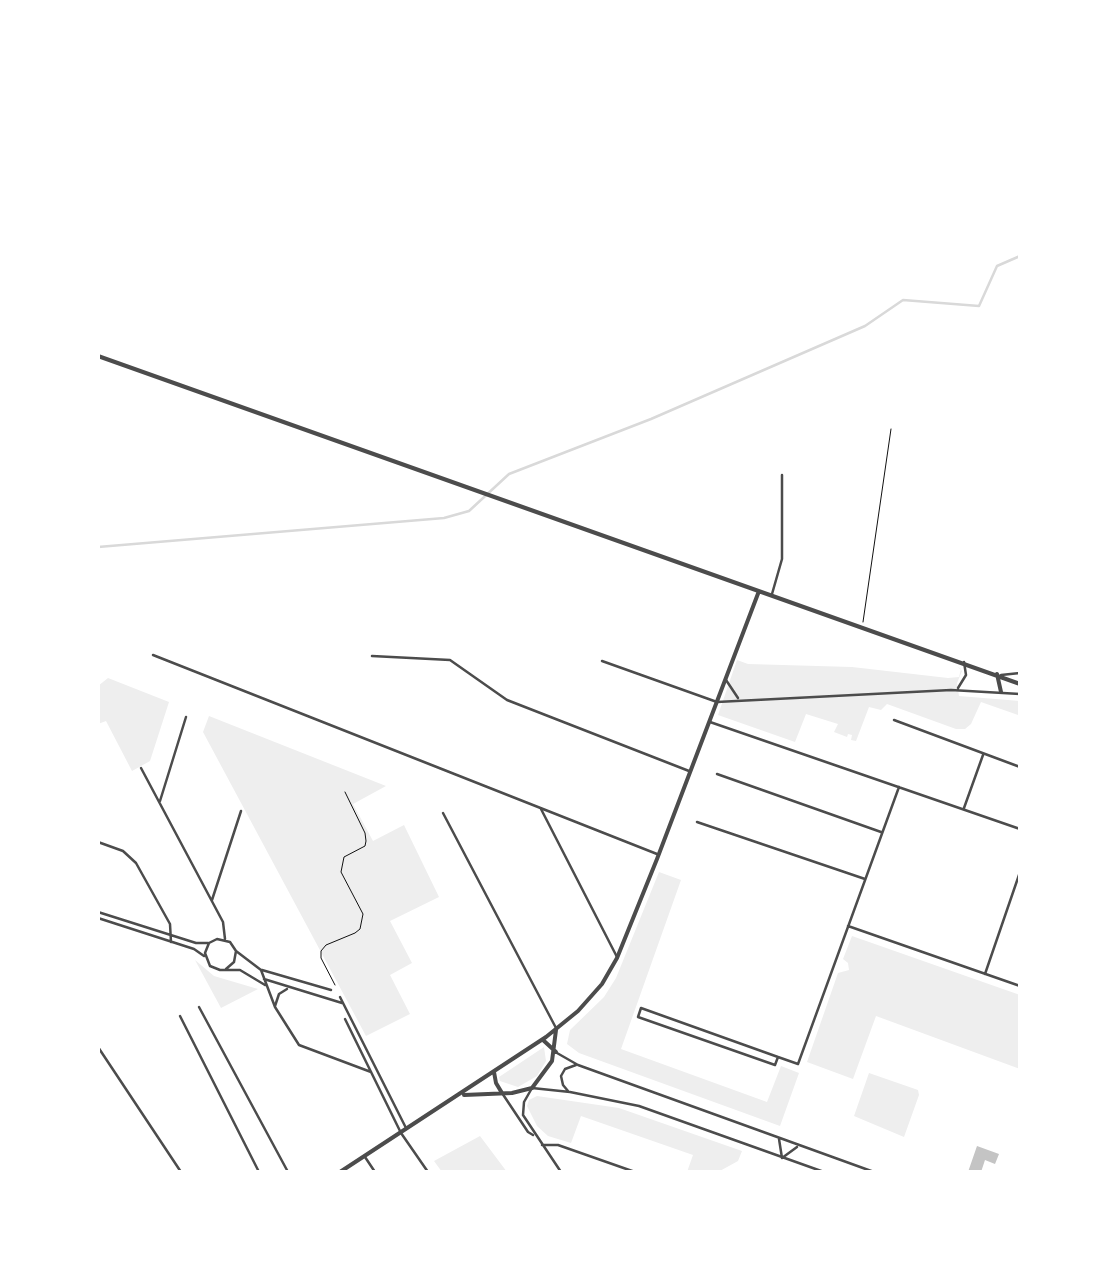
<!DOCTYPE html>
<html>
<head>
<meta charset="utf-8">
<style>
  body { margin:0 }
  #map { position:relative; width:1118px; height:1270px; overflow:hidden; background:#fff; font-family:"Titillium Web",sans-serif }
  canvas { display:block }
  .frame { position:absolute; inset:0; border:100px solid #fff; pointer-events:none }
</style>
</head>
<body>
<div id="map">
<canvas width="1118" height="1270"></canvas>
<div class="frame"></div>
</div>
<script>
const c = document.querySelector('canvas').getContext('2d');
c.lineJoin = 'round';
function paint(path, color) {
  c.fillStyle = color;
  c.fill(path, 'evenodd');
}
function poly(rows) {
  const path = new Path2D();
  for (const r of rows) {
    path.moveTo(r[0], r[1]);
    for (let i = 2; i < r.length; i += 2) path.lineTo(r[i], r[i + 1]);
  }
  return path;
}
function trace(path, color, width, dash) {
  c.strokeStyle = color;
  c.lineWidth = width;
  c.lineCap = dash ? 'butt' : 'round';
  c.setLineDash(dash || []);
  c.stroke(path);
}
paint(poly([
  [737,660,748,664,852,667,948,678,959,677,961,669,957,666,962,671,957,683,959,696,1020,701,1020,707,1018,715,981,702,971,724,965,729,956,729,887,704,881,710,869,707,856,741,851,740,852,735,848,734,847,737,834,732,838,724,806,714,795,742,718,715],
  [108,678,169,702,150,761,132,771,106,721,98,724,98,686],
  [209,716,386,786,353,804,373,841,404,825,439,897,390,921,412,963,390,975,410,1014,366,1036,203,732],
  [659,872,681,880,621,1049,767,1102,781,1066,799,1073,780,1126,579,1053,567,1044,570,1030,604,997,616,978],
  [852,936,1020,995,1020,1069,876,1016,853,1079,807,1062,838,973,849,970,848,963,843,959],
  [195,960,214,976,258,989,221,1008],
  [544,1047,546,1061,537,1076,518,1087,500,1081,499,1077],
  [869,1073,918,1090,919,1095,904,1137,854,1116],
  [537,1096,619,1108,742,1151,738,1161,718,1172,687,1172,693,1155,581,1116,571,1143,548,1136,537,1126,527,1106,529,1100],
  [480,1136,507,1172,442,1172,434,1161]
]), '#eee');
trace(poly([
  [98,547,444,518,469,511,509,474,651,419,865,326,903,300,979,306,997,266,1020,256]
]), '#d9d9d9', 2.5);
paint(poly([
  [977,1146,999,1154,995,1164,985,1160,981,1172,968,1172]
]), '#c4c4c4');
trace(poly([
  [863,622,891,429],
  [335,985,321,958,321,951,326,945,355,933,360,929,363,914,341,872,344,857,365,846,366,841,365,833,345,792]
]), '#111', 1);
trace(poly([
  [772,594,782,559,782,475],
  [153,655,657,854],
  [372,656,450,660,507,700,689,771],
  [602,661,717,702,951,690,1020,694],
  [1001,675,1020,673],
  [726,680,738,698],
  [958,688,966,675,964,662],
  [894,720,1020,767],
  [710,722,1020,829],
  [141,768,223,922,225,939],
  [717,774,881,832],
  [160,801,186,717],
  [964,808,983,755],
  [541,809,617,957],
  [443,813,556,1028],
  [697,822,865,879],
  [98,842,123,851,136,863,170,924,171,942],
  [212,900,241,811],
  [98,912,196,943,208,943],
  [98,918,194,949,204,956],
  [848,926,1020,986],
  [236,951,261,970,275,1007,299,1045,371,1072],
  [226,969,234,962,236,951,230,942,217,939,209,943,205,953,210,966,220,970,240,970,265,985],
  [262,970,331,990],
  [985,974,1020,872],
  [264,979,342,1003],
  [340,997,406,1128],
  [275,1006,279,994,287,989],
  [199,1007,288,1172],
  [641,1008,778,1057,775,1065,638,1017,641,1008],
  [180,1016,259,1172],
  [345,1019,401,1133,428,1172],
  [98,1047,181,1172],
  [557,1053,578,1065,874,1172],
  [778,1057,798,1064,899,787],
  [568,1091,563,1085,561,1076,565,1069,576,1065],
  [502,1093,528,1132,533,1135],
  [779,1139,782,1158,797,1147],
  [542,1145,558,1145,635,1172],
  [365,1157,375,1172],
  [561,1172,523,1115,524,1102,532,1088,570,1092,639,1106,824,1172],
  [729,1172,739,1172]
]), '#4c4c4c', 2.5);
trace(poly([
  [98,356,1020,684],
  [997,674,1001,692],
  [543,1040,556,1052],
  [494,1072,496,1083,502,1093],
  [464,1095,512,1093,532,1088,552,1061,556,1030],
  [340,1172,546,1037,578,1011,602,984,617,958,657,859,759,591]
]), '#4c4c4c', 4);
</script>
</body>
</html>
